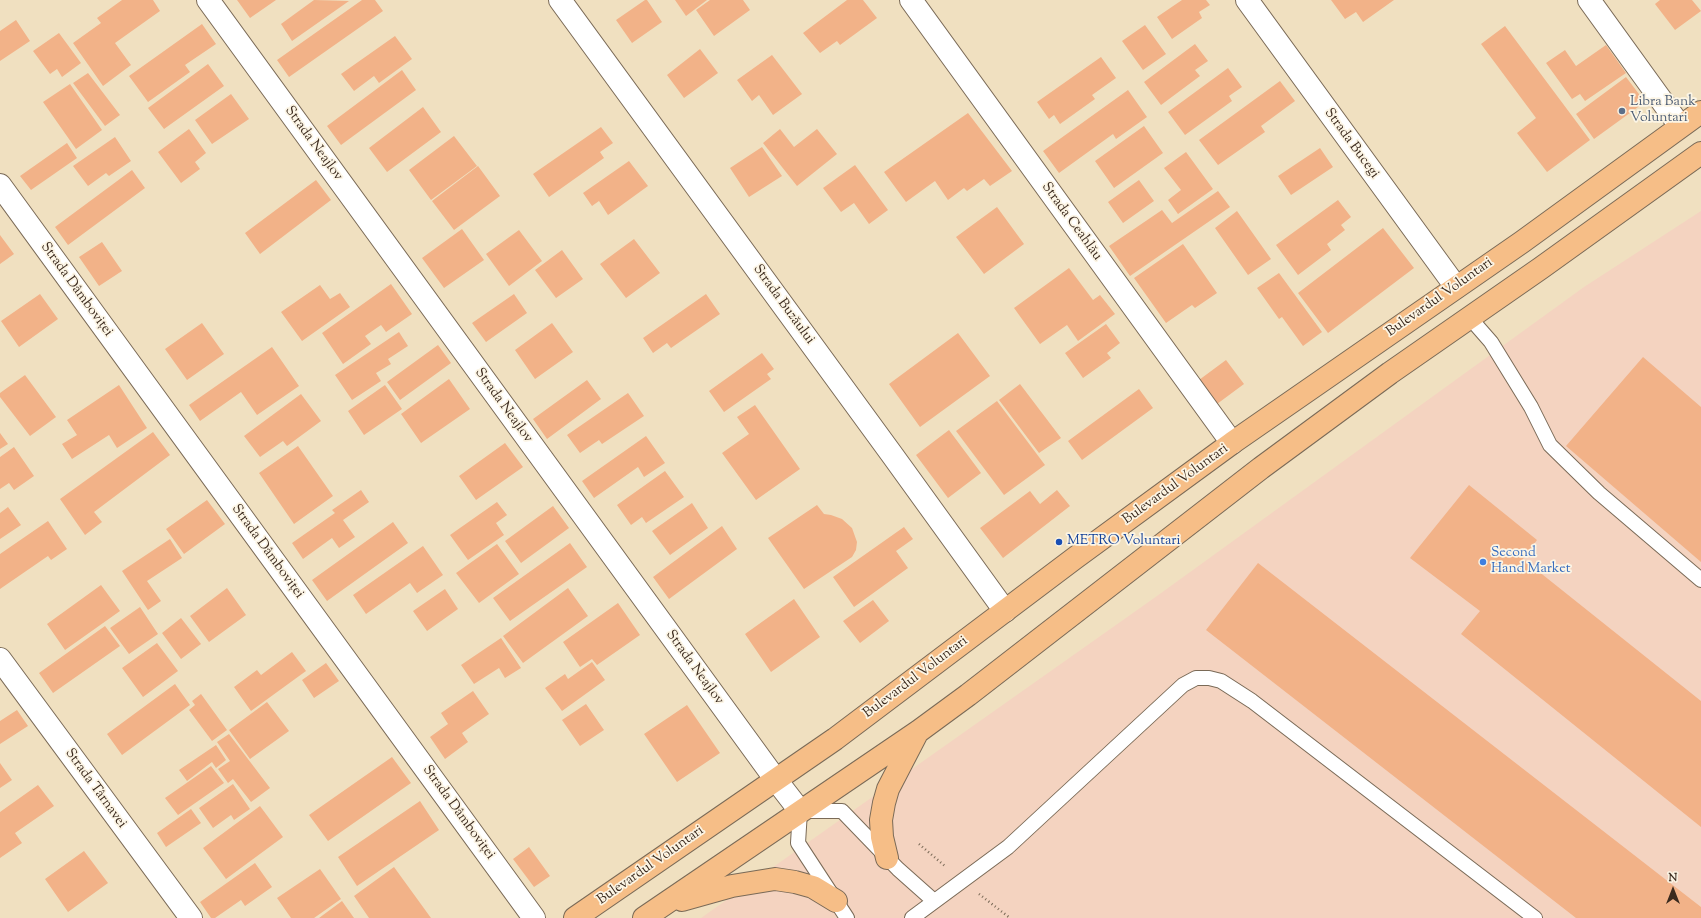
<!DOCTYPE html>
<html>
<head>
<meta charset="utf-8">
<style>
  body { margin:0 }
  #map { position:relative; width:1701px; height:918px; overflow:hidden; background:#f0e0c0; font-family:"Sorts Mill Goudy",serif }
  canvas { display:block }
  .north { position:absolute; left:1653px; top:870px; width:40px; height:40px; -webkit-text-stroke:3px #fcf5e5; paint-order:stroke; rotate:0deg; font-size:11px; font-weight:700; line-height:16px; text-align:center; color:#3b2a1e }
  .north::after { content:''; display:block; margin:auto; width:14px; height:18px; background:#3b2a1e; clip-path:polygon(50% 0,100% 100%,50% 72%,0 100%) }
</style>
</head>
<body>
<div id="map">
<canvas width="1701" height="918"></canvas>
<div class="north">N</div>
</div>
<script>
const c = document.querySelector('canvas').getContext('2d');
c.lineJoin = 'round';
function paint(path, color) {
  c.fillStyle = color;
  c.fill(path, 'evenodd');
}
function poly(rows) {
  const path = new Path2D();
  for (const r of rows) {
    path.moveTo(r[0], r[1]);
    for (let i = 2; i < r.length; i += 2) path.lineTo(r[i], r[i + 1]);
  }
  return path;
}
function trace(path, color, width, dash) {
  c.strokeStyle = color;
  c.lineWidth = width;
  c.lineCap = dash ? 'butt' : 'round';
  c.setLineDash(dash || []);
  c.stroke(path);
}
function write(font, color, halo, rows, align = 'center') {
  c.font = font + ' "Sorts Mill Goudy",serif';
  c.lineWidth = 3.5;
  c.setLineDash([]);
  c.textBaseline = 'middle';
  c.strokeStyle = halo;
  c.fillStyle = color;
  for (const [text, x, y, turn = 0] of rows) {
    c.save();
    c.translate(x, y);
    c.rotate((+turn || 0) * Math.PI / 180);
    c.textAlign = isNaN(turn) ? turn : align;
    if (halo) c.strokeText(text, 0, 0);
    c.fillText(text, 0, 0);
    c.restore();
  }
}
paint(poly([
  [1701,211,1701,918,701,918,1157,596,1584,287]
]), '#f4d3c0');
paint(poly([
  [122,0,153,0,160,11,115,43,131,65,103,86,73,43,101,23,97,18],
  [237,0,276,0,250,18],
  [314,0,349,1,292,41,281,24],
  [362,0,375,0,383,11,289,77,277,60],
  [645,0,647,0,662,22,632,43,616,20],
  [675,0,707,0,686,16],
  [710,0,743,0,750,10,714,36,696,10],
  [847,0,863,0,877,18,840,45,837,41,820,53,803,33],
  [1182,0,1206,0,1210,5,1199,12,1202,18,1172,39,1157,17],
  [1331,0,1394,0,1363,22,1356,12,1345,19],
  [1660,0,1692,0,1701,11,1675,30,1655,4],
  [16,20,30,41,0,61,0,31],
  [202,24,216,44,185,65,190,72,148,102,129,76],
  [1145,25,1166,54,1143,70,1122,41],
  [1505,26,1590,140,1547,172,1517,133,1536,118,1481,44],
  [59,33,81,63,62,77,57,69,50,74,33,51],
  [395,36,412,59,379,83,374,76,354,91,341,74],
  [1195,44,1208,61,1195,70,1200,76,1161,105,1144,82],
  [1606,45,1626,73,1585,101,1580,94,1572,99,1546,63,1565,50,1576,66],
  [700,49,718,73,684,98,667,75],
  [772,55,802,94,773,115,759,95,752,101,737,80],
  [1101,57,1116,78,1092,95,1095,99,1060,124,1054,115,1049,119,1037,102],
  [208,64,224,86,164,129,148,108],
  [1228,68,1242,87,1229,96,1232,101,1185,135,1168,112],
  [402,70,416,90,341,145,327,126],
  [88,73,120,115,105,126,73,83],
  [1626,77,1645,102,1594,139,1576,114],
  [1280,81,1295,101,1261,126,1265,132,1218,165,1199,140],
  [70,84,102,130,76,149,43,102],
  [1128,90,1147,117,1116,139,1113,134,1059,173,1043,151],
  [231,94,249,119,212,144,195,120],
  [423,107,441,132,387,172,369,148],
  [968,113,1012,171,990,186,984,179,967,191,964,188,948,200,935,181,906,202,884,172],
  [1144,126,1163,153,1114,188,1095,161],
  [601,127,613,143,600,152,604,158,549,197,533,174],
  [189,129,206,153,195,162,200,169,181,183,158,152],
  [780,129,794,147,817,129,837,154,797,186,763,143],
  [454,136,477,166,431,200,409,170],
  [115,137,131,161,109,176,106,173,88,186,73,166],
  [67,143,77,158,31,190,20,176],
  [762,147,782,176,749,197,730,168],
  [1320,148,1333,167,1291,195,1278,176],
  [1186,152,1213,189,1178,214,1168,200,1181,190,1164,168],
  [629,161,648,186,608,215,599,201,592,206,583,193],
  [855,165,888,210,869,224,854,203,841,212,823,188],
  [478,166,500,196,454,230,432,201],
  [132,170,145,188,68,245,55,227],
  [316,180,331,200,260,254,245,233],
  [1139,180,1154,201,1123,223,1108,202],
  [1218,191,1230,207,1130,276,1109,246,1162,210,1172,223],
  [1338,200,1351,217,1341,225,1345,230,1327,244,1331,250,1298,275,1276,245],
  [997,207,1024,244,984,274,956,237],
  [1237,211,1271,259,1248,275,1215,228],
  [1383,228,1414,268,1328,333,1298,293],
  [462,229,484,260,444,288,422,258],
  [519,230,542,261,509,286,486,254],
  [0,235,14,254,0,264],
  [634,239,660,273,626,298,600,264],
  [102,242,122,271,99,286,79,257],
  [1183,244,1217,293,1195,308,1192,305,1166,323,1134,278],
  [562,250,583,279,556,298,535,270],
  [1069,268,1093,300,1100,295,1115,314,1078,341,1067,325,1040,344,1014,308],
  [1279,273,1322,332,1303,346,1282,317,1279,319,1257,288],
  [391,284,412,314,386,332,381,325,365,336,371,344,343,364,322,333],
  [320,285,330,299,340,293,350,307,302,341,281,312],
  [40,294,58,319,19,347,1,321],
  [514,294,527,313,486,342,472,323],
  [706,294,720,314,671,348,667,343,653,353,643,338],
  [202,323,224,354,187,380,165,349],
  [552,323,573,352,535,379,515,350],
  [1106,324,1120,343,1107,353,1111,358,1083,378,1065,353],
  [399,332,408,346,388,359,391,364,376,373,381,381,352,400,335,375],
  [958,333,990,376,920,427,889,384],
  [438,345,451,363,400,400,387,382],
  [272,347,299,386,257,415,241,392,200,421,189,405],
  [762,353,774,369,767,374,771,379,724,412,709,391],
  [1643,357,1701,407,1701,562,1566,446],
  [1226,360,1244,384,1217,404,1199,380],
  [25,375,56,417,30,436,0,397,0,393],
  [449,379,470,409,421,443,401,414],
  [587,380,601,399,547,439,533,419],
  [1020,384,1061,438,1039,453,999,400],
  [119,385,147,428,117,448,109,435,72,459,62,444,77,435,67,420],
  [385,385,402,409,364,435,348,411],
  [1139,389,1153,408,1082,460,1068,441],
  [628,393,644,416,602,444,599,440,580,453,567,435],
  [301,394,321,421,287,446,283,441,260,457,244,436],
  [997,401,1045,465,1004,495,956,431],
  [755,405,800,469,756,500,722,453,749,434,737,417],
  [949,430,981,473,948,498,916,455],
  [153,432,170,455,94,512,102,522,85,535,60,499],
  [0,433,8,444,0,449],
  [646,436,665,463,644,477,638,467,594,498,582,481],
  [505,443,523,467,476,500,459,476],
  [298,446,333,496,294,524,259,473],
  [14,447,34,476,14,490,9,483,0,489,0,457],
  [665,471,684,497,646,523,642,517,631,525,617,505],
  [1469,485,1537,540,1523,559,1701,701,1701,827,1461,634,1480,611,1410,558],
  [361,490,369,502,343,520,355,537,339,548,332,538,303,559,292,543,335,513,332,510],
  [1057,490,1070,506,1003,558,980,528,1030,491,1040,504],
  [207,500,225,524,184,554,166,529],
  [497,502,507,515,496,523,504,535,468,560,450,535],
  [692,503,708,528,670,555,652,531],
  [817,505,824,514,831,515,842,519,852,528,857,542,856,550,852,557,804,589,768,538],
  [553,506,569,528,521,563,505,541],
  [8,507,21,525,0,539,0,513],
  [48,521,67,549,51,560,48,556,0,589,0,554],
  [393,522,408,543,327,601,312,580],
  [722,526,737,549,669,599,653,577],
  [904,527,913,539,896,551,908,568,854,607,833,577],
  [170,539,182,558,147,581,161,601,148,610,122,571],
  [570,543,587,567,510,621,493,598],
  [497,544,519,574,479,603,456,573],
  [423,546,443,575,417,593,410,583,366,614,353,595],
  [1258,563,1701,907,1701,918,1576,918,1206,630],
  [101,585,120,611,65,650,47,624],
  [227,588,246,615,209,642,190,616],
  [568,588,588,616,523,663,503,636],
  [445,589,458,609,427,631,413,611],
  [794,599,820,637,771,672,745,634],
  [873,600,889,621,860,643,843,621],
  [618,603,640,635,597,665,592,659,580,667,563,642],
  [140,607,158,634,129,654,110,628],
  [181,618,201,644,181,659,162,633],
  [105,626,120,646,53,693,39,673],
  [501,638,521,668,505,678,499,668,474,684,461,665],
  [157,643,178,671,143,697,122,668],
  [292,652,306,671,251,711,234,687,257,670,261,675],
  [592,662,605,680,562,711,545,688,565,674,568,679],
  [326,663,339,681,314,698,302,680],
  [175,684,190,705,122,755,107,734],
  [473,691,489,714,462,733,468,742,445,759,430,737,448,724,441,713],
  [201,694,227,730,212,741,189,710,195,705,192,701],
  [267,702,289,731,250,759,229,730],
  [586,704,604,730,580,746,562,720],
  [687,705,720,753,677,782,644,734],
  [17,710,28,726,0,744,0,721],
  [229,734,270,788,251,802,233,779,228,783,218,769,230,761,217,742],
  [216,745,226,760,216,768,212,762,187,781,179,770],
  [392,757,411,783,328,841,309,815],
  [0,763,12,780,0,788],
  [211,766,224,783,178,815,165,798],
  [233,784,250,809,234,820,231,815,213,828,199,808],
  [38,785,54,806,15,833,22,843,0,858,0,812],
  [420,801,439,830,357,886,338,857],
  [260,806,283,837,226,879,203,848],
  [191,809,201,823,166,847,157,833],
  [529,847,550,876,534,887,513,859],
  [84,851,108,883,68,912,45,879],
  [255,863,272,887,245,906,241,900,215,918,211,918,200,902],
  [394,867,431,918,369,918,354,896],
  [320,869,341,899,314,918,291,918,277,898],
  [342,901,354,918,319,918]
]), '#f2b288');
const service = poly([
  [1470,318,1491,342,1531,407,1550,445,1599,493,1701,580],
  [847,918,798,843,800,811,842,811,898,869,934,901],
  [912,918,1008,847,1183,685,1196,678,1209,678,1221,681,1252,701,1535,918]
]);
const minor = poly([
  [208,0,776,780,800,811],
  [560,0,893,456,1005,611],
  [911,0,1232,443],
  [1247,0,1456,287],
  [1589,0,1680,126],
  [0,185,534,918],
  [0,659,191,918]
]);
const trunk = poly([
  [887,858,882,837,881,820,884,803,888,789,916,735],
  [682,900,732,886,775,879,795,882,813,887,836,901],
  [575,918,835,739,1075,558,1232,443,1522,242,1701,112],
  [644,918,919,731,968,695,1261,468,1390,373,1541,268,1701,153]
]);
trace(service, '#7a6a57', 16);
trace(minor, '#7a6a57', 24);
trace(trunk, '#7a6a57', 24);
trace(poly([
  [919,844,946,867],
  [979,894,1010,918]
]), '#7a6a57', 2.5, [1, 3]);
trace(service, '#fff', 14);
trace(minor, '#fff', 22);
trace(trunk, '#f6be87', 22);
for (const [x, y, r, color] of [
  [1622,111,4,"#5c6f8a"],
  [1059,542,4,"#1a4fb4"],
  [1483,562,4,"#3f7fe0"]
]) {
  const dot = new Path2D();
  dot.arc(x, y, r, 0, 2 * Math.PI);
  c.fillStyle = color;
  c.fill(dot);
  trace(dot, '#fcf5e5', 1.5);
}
write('14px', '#4e5e75', '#fcf5e5', [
  ["Libra Bank",1630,103],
  ["Voluntari",1630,119]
], 'left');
write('14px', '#3b2a1e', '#fcf5e5', [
  ["Strada Neajlov",313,144,54],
  ["Strada Bucegi",1351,144,54],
  ["Strada Ceahlău",1071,222,54],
  ["Strada Dâmboviței",76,290,54],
  ["Bulevardul Voluntari",1440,298,-35],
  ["Strada Buzăului",783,305,54],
  ["Strada Neajlov",503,406,54],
  ["Bulevardul Voluntari",1176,485,-36],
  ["Strada Dâmboviței",267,552,54],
  ["Strada Neajlov",694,668,54],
  ["Bulevardul Voluntari",916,678,-37],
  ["Strada Târnavei",95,789,54],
  ["Strada Dâmboviței",458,813,54],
  ["Bulevardul Voluntari",651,866,-35]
]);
write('14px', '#164399', '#fcf5e5', [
  ["METRO Voluntari",1067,542]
], 'left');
write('14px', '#366cbe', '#fcf5e5', [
  ["Second",1491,554],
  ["Hand Market",1491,570]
], 'left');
</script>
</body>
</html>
